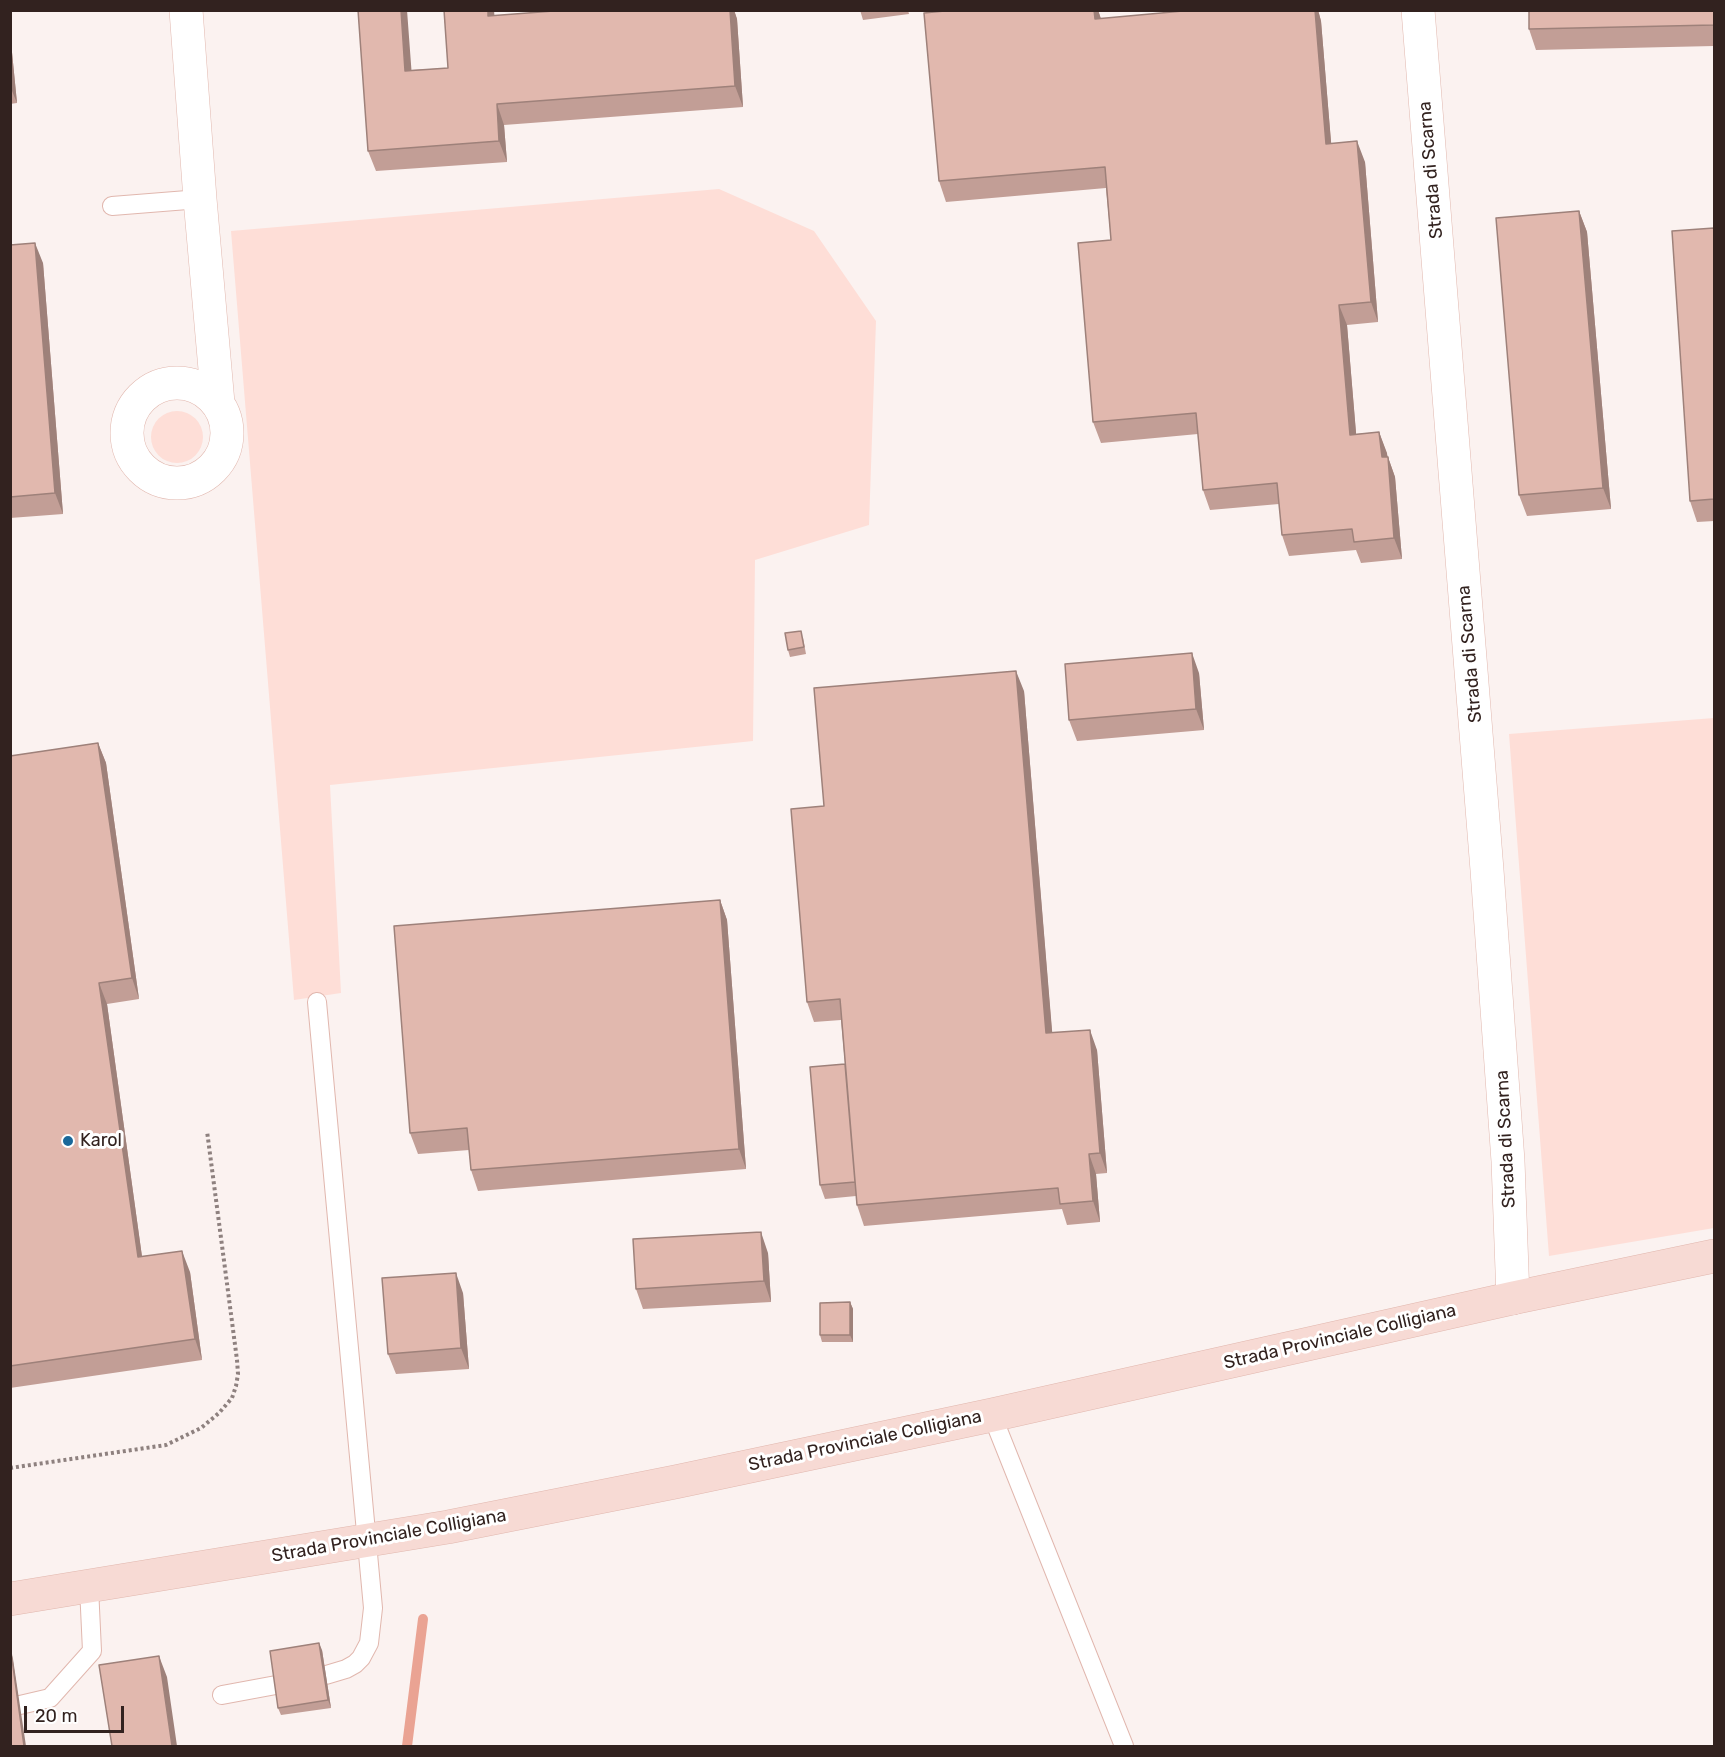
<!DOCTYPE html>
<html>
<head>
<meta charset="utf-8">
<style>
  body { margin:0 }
  #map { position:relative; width:1725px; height:1757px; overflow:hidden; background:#fbf2f0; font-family:Rubik,sans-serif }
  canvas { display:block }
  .frame { position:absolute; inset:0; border:12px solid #32221f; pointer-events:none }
  .scale { position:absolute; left:24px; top:1706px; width:100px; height:27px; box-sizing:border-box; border:3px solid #32221f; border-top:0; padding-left:8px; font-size:18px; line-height:21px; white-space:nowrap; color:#32221f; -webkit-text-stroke:4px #fff; paint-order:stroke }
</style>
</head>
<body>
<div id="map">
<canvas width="1725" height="1757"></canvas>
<div class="frame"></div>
<div class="scale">20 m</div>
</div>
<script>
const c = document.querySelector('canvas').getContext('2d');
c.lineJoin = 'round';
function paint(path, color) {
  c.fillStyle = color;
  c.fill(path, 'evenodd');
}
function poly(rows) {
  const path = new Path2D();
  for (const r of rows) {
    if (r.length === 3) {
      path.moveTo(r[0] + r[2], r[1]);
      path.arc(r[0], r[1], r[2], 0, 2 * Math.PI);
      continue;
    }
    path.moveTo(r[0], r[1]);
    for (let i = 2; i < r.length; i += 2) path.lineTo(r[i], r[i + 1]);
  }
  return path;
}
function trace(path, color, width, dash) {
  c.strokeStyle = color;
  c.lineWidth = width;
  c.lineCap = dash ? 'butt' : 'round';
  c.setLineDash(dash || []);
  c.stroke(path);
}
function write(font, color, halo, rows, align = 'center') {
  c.font = font + ' Rubik,sans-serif';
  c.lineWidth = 6;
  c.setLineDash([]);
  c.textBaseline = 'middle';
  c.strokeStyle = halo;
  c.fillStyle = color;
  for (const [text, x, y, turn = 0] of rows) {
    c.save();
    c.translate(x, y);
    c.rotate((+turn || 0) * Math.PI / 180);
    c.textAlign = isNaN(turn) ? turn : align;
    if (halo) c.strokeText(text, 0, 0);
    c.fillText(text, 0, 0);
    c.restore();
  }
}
paint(poly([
  [719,189,814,231,876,321,869,525,755,560,753,741,330,785,341,993,294,1000,231,231],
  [177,437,26],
  [1714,718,1714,1228,1549,1256,1509,734]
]), '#feded7');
trace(poly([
  [407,1746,423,1619]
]), '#eaa393', 10);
const lane = poly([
  [112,206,200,199],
  [317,1002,373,1608,369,1643,361,1658,355,1664,346,1669,326,1675],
  [992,1415,1124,1746],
  [222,1695,276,1685],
  [20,1705,50,1698,92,1651,89,1587]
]);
const street = poly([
  [186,10,200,199,218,403],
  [1418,10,1487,870,1508,1161,1513,1298],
  [177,433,50]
]);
const secondary = poly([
  [10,1599,448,1527,675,1482,992,1415,1513,1298,1714,1256]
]);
trace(lane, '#e1b7ae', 20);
trace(street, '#e1b7ae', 34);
trace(secondary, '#e1b7ae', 34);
trace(poly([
  [10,1468,166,1445,201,1428,219,1413,232,1398,236,1386,238,1374,237,1360,207,1131]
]), '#8e817f', 4, [3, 3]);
trace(lane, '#fff', 18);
trace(street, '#fff', 33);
trace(secondary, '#f7dad4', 33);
paint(poly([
  [444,10,494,10,494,16,567,10,734,10,737,19,743,107,504,125,507,162,376,171,368,151,411,70,448,68],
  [860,10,908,10,909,14,863,20],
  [955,10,1098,10,1101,19,1194,10,1318,10,1321,21,1331,143,1365,162,1378,322,1347,325,1356,434,1379,432,1395,477,1402,559,1361,563,1356,550,1289,556,1282,535,1279,504,1210,510,1203,490,1198,434,1101,443,1093,422,1111,240,1106,188,946,202,939,181],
  [1714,10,1714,46,1536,50,1529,29],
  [10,32,17,103,10,104],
  [1579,211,1587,232,1611,509,1527,516,1519,495],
  [1714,228,1714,521,1697,522,1690,501],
  [10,245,43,263,63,514,10,518],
  [803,638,806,654,790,657,788,650],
  [1199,673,1204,730,1077,741,1069,720],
  [1024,691,1052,1033,1097,1050,1107,1173,1096,1174,1100,1222,1067,1225,1062,1209,864,1226,857,1205,856,1196,825,1199,820,1185,845,1064,841,1020,814,1022,807,1002,824,806],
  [98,743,106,763,139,999,107,1004,142,1257,190,1272,202,1360,10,1388,10,756],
  [720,900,727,920,746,1169,478,1191,471,1170,469,1150,418,1154,410,1133],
  [768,1253,771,1302,643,1309,636,1289],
  [463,1293,469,1369,396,1374,388,1354],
  [850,1302,853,1309,853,1342,822,1342,820,1335],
  [322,1650,331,1708,281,1715,278,1708]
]), '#c29e96');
paint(poly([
  [401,10,407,10,413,91,405,71],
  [488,10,494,10,496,37,488,16],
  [730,10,734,10,737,19,743,107,735,86],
  [1094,10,1098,10,1101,19,1095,19],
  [1315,10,1318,10,1321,21,1333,165,1326,144],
  [10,32,17,103,10,86],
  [497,104,504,125,507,162,499,141],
  [1357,141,1365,162,1378,322,1371,302],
  [1579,211,1587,232,1611,509,1603,488],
  [35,243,43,263,63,514,55,493],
  [1339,305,1347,325,1358,456,1350,435],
  [1379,432,1387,453,1389,473,1388,457,1395,477,1402,559,1394,538,1382,457],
  [1192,653,1199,673,1204,730,1196,709],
  [1016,671,1024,691,1054,1054,1046,1033],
  [98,743,106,763,139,999,132,978],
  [720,900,727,920,746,1169,739,1149],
  [99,983,107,1004,145,1278,138,1257],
  [1090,1030,1097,1050,1107,1173,1100,1153],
  [1089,1154,1096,1174,1100,1222,1093,1201],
  [761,1232,768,1253,771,1302,764,1281],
  [182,1251,190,1272,202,1360,195,1339],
  [456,1273,463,1293,469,1369,461,1348],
  [850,1302,853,1309,853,1342,850,1335],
  [319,1643,322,1650,331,1708,328,1700],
  [11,1652,13,1659,26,1746,24,1746],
  [159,1656,167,1677,177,1746,172,1746]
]), '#9e817a');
const building = poly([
  [358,10,401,10,405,71,448,68,444,10,488,10,488,16,567,10,730,10,735,86,497,104,499,141,368,151,358,10],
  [955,10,1094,10,1095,19,1194,10,1315,10,1326,144,1357,141,1371,302,1339,305,1350,435,1379,432,1382,457,1388,457,1394,538,1354,542,1352,529,1282,535,1277,483,1203,490,1196,413,1093,422,1078,243,1111,240,1105,167,939,181,924,13,955,10],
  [1529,10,1714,10,1714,25,1529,29,1529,10],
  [1579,211,1603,488,1519,495,1496,218,1579,211],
  [1714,228,1714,499,1690,501,1672,231,1714,228],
  [35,243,55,493,10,497,10,245,35,243],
  [801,631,804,647,788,650,785,633,801,631],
  [1192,653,1196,709,1069,720,1065,664,1192,653],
  [1016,671,1046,1033,1090,1030,1100,1153,1089,1154,1093,1201,1060,1204,1058,1188,857,1205,840,999,807,1002,791,809,824,806,814,688,1016,671],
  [98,743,132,978,99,983,138,1257,182,1251,195,1339,10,1366,10,756,98,743],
  [720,900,739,1149,471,1170,467,1128,410,1133,394,926,720,900],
  [845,1064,855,1182,820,1185,810,1067,845,1064],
  [761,1232,764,1281,636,1289,633,1239,761,1232],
  [456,1273,461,1348,388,1354,382,1278,456,1273],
  [850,1302,850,1335,820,1335,820,1303,850,1302],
  [319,1643,328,1700,278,1708,270,1651,319,1643],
  [11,1652,24,1746,10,1746,11,1652],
  [159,1656,172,1746,112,1746,99,1665,159,1656]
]);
paint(building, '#e1b8ae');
trace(building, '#9e817a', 1.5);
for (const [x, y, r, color] of [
  [68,1141,6,"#1a689a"]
]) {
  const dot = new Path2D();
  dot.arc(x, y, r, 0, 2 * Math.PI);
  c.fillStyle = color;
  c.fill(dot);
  trace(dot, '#fff', 2);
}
write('18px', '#32221f', '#fff', [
  ["Strada di Scarna",1431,170,-95],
  ["Strada di Scarna",1470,654,-95],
  ["Strada di Scarna",1506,1139,-93],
  ["Strada Provinciale Colligiana",1340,1337,-13],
  ["Strada Provinciale Colligiana",865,1441,-12],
  ["Strada Provinciale Colligiana",389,1536,-10]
]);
write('18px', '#32221f', '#fff', [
  ["Karol",80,1141]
], 'left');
</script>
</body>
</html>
